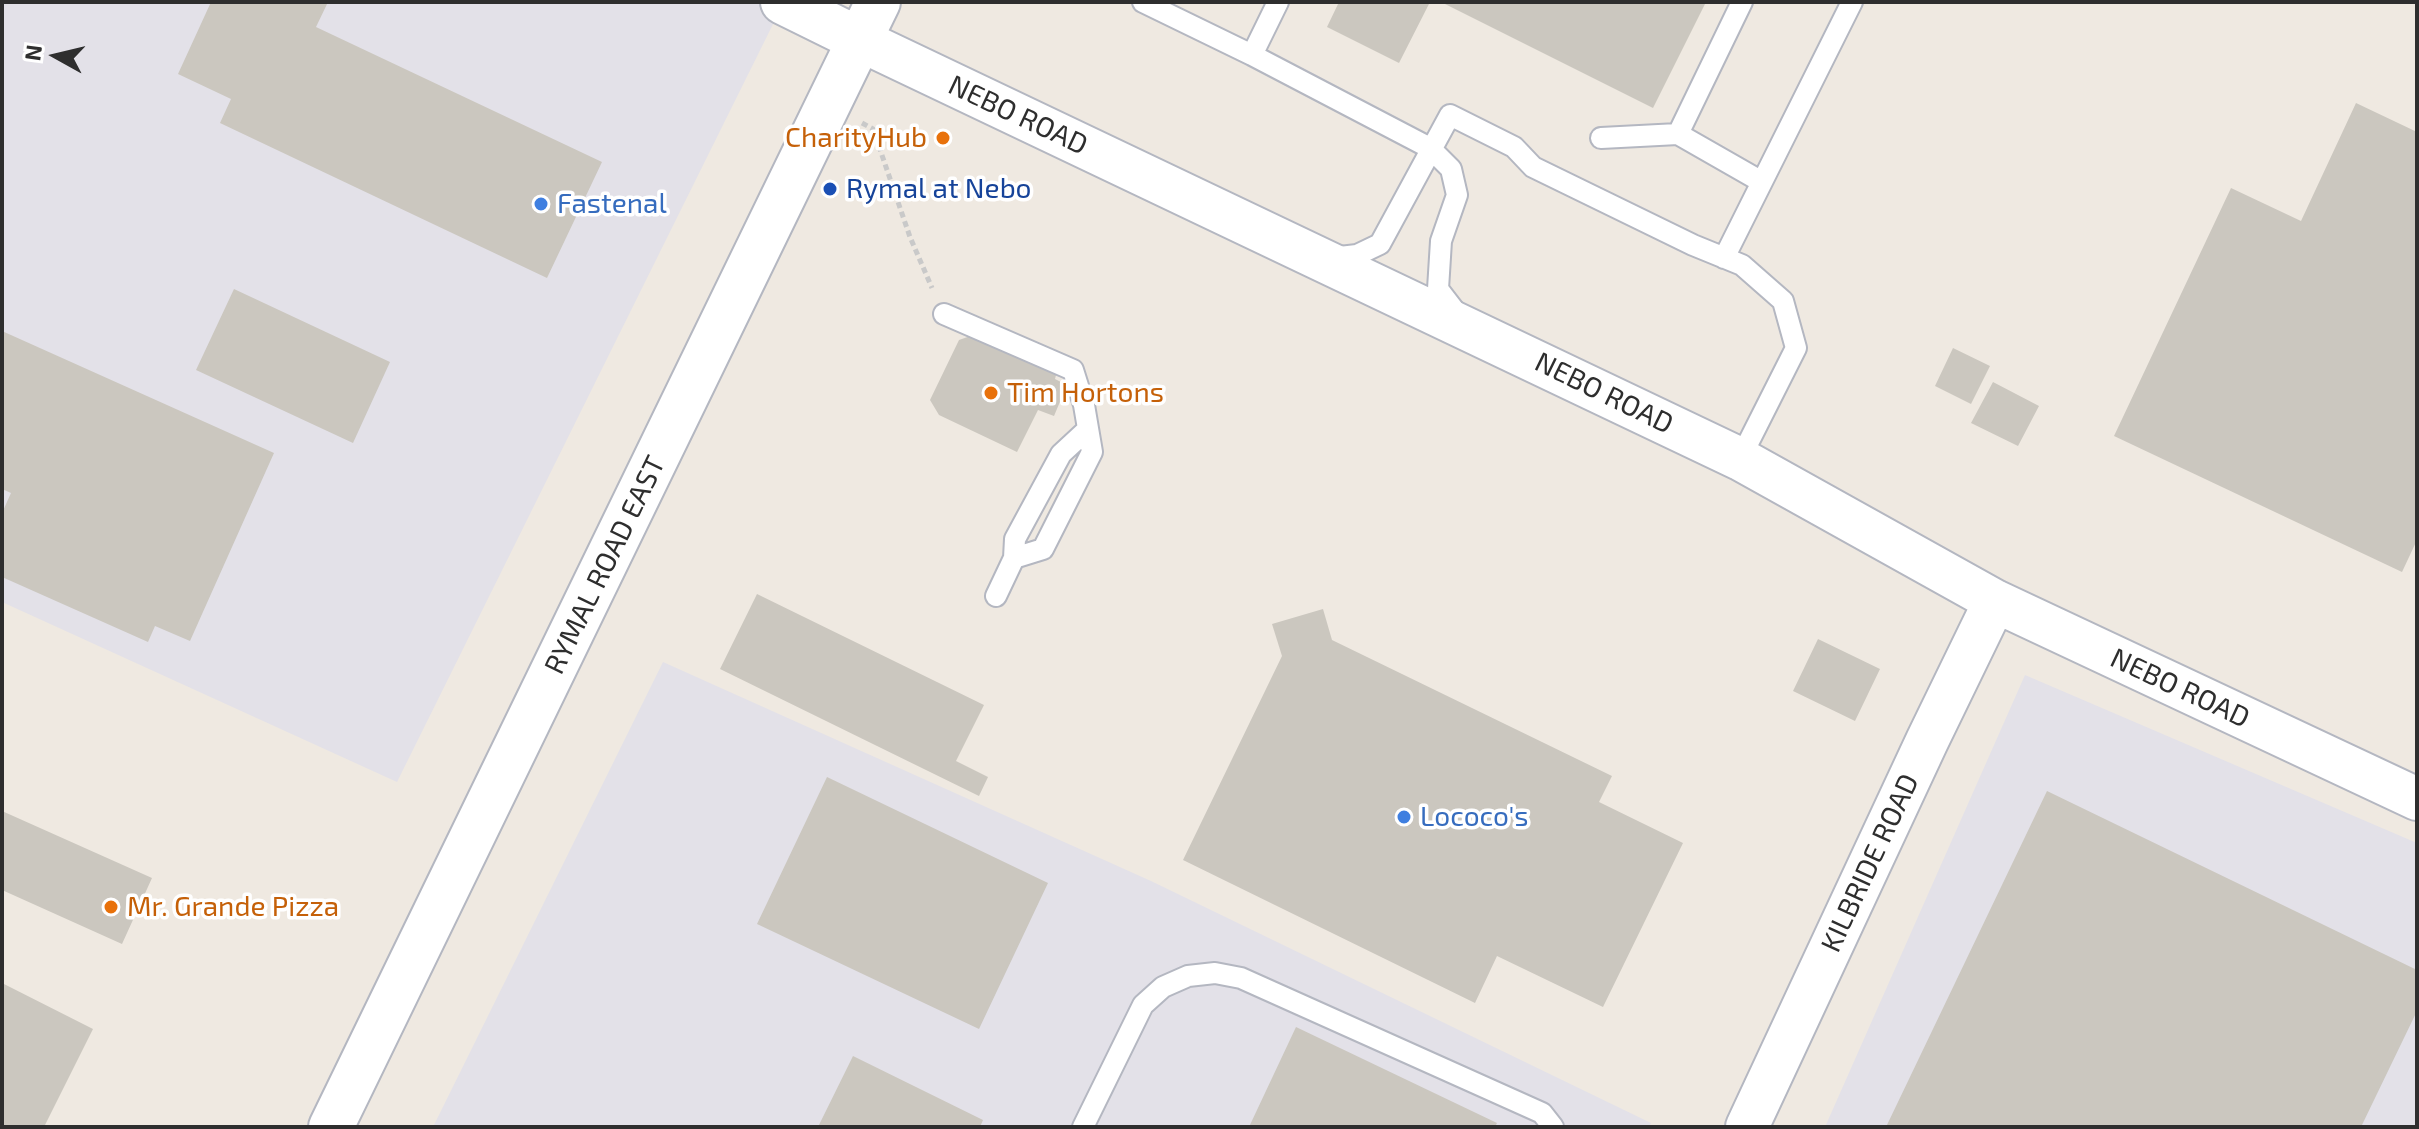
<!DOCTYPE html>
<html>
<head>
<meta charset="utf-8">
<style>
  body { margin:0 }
  #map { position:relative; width:2419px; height:1129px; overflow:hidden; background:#efe9e1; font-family:"Exo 2",sans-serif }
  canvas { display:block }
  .frame { position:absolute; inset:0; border:4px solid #2e2e2e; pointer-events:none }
  .north { position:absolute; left:16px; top:16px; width:80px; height:80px; -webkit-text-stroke:6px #fff; paint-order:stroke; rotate:278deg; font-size:22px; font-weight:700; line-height:32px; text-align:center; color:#2e2e2e }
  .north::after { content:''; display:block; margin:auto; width:28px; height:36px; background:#2e2e2e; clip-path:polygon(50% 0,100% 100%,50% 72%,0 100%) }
</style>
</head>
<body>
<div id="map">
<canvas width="2419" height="1129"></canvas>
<div class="frame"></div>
<div class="north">N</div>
</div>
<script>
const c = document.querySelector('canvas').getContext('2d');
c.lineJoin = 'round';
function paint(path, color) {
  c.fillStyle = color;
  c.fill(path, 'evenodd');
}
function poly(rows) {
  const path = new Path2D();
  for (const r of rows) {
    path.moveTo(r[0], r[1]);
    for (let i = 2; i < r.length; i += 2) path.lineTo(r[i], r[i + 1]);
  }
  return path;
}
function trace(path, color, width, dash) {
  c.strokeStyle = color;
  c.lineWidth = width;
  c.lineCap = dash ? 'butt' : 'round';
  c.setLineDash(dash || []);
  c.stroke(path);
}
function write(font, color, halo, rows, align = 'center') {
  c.font = font + ' "Exo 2",sans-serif';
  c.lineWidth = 7;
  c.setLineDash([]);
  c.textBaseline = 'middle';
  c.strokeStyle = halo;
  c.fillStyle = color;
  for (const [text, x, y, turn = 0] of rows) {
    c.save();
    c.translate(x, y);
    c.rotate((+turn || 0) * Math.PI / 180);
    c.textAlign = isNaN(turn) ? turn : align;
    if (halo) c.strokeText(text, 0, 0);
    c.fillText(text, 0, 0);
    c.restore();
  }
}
paint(poly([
  [2,2,784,2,397,782,2,602],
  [663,662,1151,881,1651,1123,1649,1127,433,1127],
  [2025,675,2417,843,2417,1127,1825,1127]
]), '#e3e1e8');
paint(poly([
  [211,2,328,2,316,27,602,162,547,278,220,123,231,99,178,74],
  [1339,2,1430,2,1399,63,1327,27],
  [1441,2,1706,2,1653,108],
  [2356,103,2417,132,2417,540,2402,572,2114,436,2231,188,2301,221],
  [234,289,390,362,353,443,196,370],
  [2,331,274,453,190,641,155,626,148,642,2,577,2,513,11,493,2,489],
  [976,334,1057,371,1055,379,1067,385,1054,416,1038,410,1017,452,939,415,930,400,959,340],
  [1953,348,1990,366,1971,404,1935,386],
  [1993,382,2039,406,2018,446,1971,423],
  [757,594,984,705,956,761,988,777,979,796,720,669],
  [1323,609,1332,640,1612,776,1599,802,1683,843,1603,1007,1497,956,1475,1003,1183,860,1282,656,1272,624],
  [1818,639,1880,669,1855,721,1793,691],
  [827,777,1048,883,979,1029,757,924],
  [2047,791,2417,970,2417,1011,2361,1127,1886,1127],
  [2,811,152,878,122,944,2,890],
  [2,983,93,1029,44,1127,2,1127],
  [1296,1027,1497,1123,1495,1127,1249,1127],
  [853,1056,983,1120,980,1127,818,1127]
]), '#cbc7bf');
const lane = poly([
  [1143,2,1252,55,1430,148,1451,169,1457,195,1441,241,1438,289,1458,315],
  [1742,2,1678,134,1762,182],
  [1252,55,1278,2],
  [1601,138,1678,134],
  [1331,258,1357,255,1380,244,1450,115,1514,147,1533,167,1693,245,1742,265,1783,301,1796,348,1740,459],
  [1724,258,1852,2],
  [944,314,1073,370,1084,405,1092,452,1043,549,1014,558,996,596],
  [1014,558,1015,539,1061,454,1088,429],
  [1083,1127,1143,1005,1163,987,1188,976,1215,973,1241,978,1542,1113,1553,1127]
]);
const street = poly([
  [860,40,1740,459,1995,601,2417,799],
  [1747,1127,1927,741,1995,601]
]);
const secondary = poly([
  [783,2,860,40],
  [331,1127,878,2]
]);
trace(lane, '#b4b7c1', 24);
trace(street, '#b4b7c1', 46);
trace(secondary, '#b4b7c1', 48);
trace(poly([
  [862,123,873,129,910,237,932,288]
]), '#c9c9c9', 5, [6, 4]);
trace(lane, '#fff', 20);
trace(street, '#fff', 42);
trace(secondary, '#fff', 44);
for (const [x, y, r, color] of [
  [943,138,8,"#e8710a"],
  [830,189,8,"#1a4fb4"],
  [541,204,8,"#3f7fe0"],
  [991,393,8,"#e8710a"],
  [1404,817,8,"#3f7fe0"],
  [111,907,8,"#e8710a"]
]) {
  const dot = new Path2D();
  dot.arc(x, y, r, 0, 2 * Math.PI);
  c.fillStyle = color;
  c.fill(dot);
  trace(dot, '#fff', 3);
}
write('28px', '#2e2e2e', '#fff', [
  ["NEBO ROAD",1018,115,25],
  ["NEBO ROAD",1604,393,26],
  ["RYMAL ROAD EAST",605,565,-64],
  ["NEBO ROAD",2180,688,25],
  ["KILBRIDE ROAD",1870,863,-65]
]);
write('28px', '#c56008', '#fff', [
  ["CharityHub",927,138,"right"],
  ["Tim Hortons",1007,393],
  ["Mr. Grande Pizza",127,907]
], 'left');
write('28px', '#164399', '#fff', [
  ["Rymal at Nebo",846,189]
], 'left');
write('28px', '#366cbe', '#fff', [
  ["Fastenal",557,204],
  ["Lococo's",1420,817]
], 'left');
</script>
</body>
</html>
